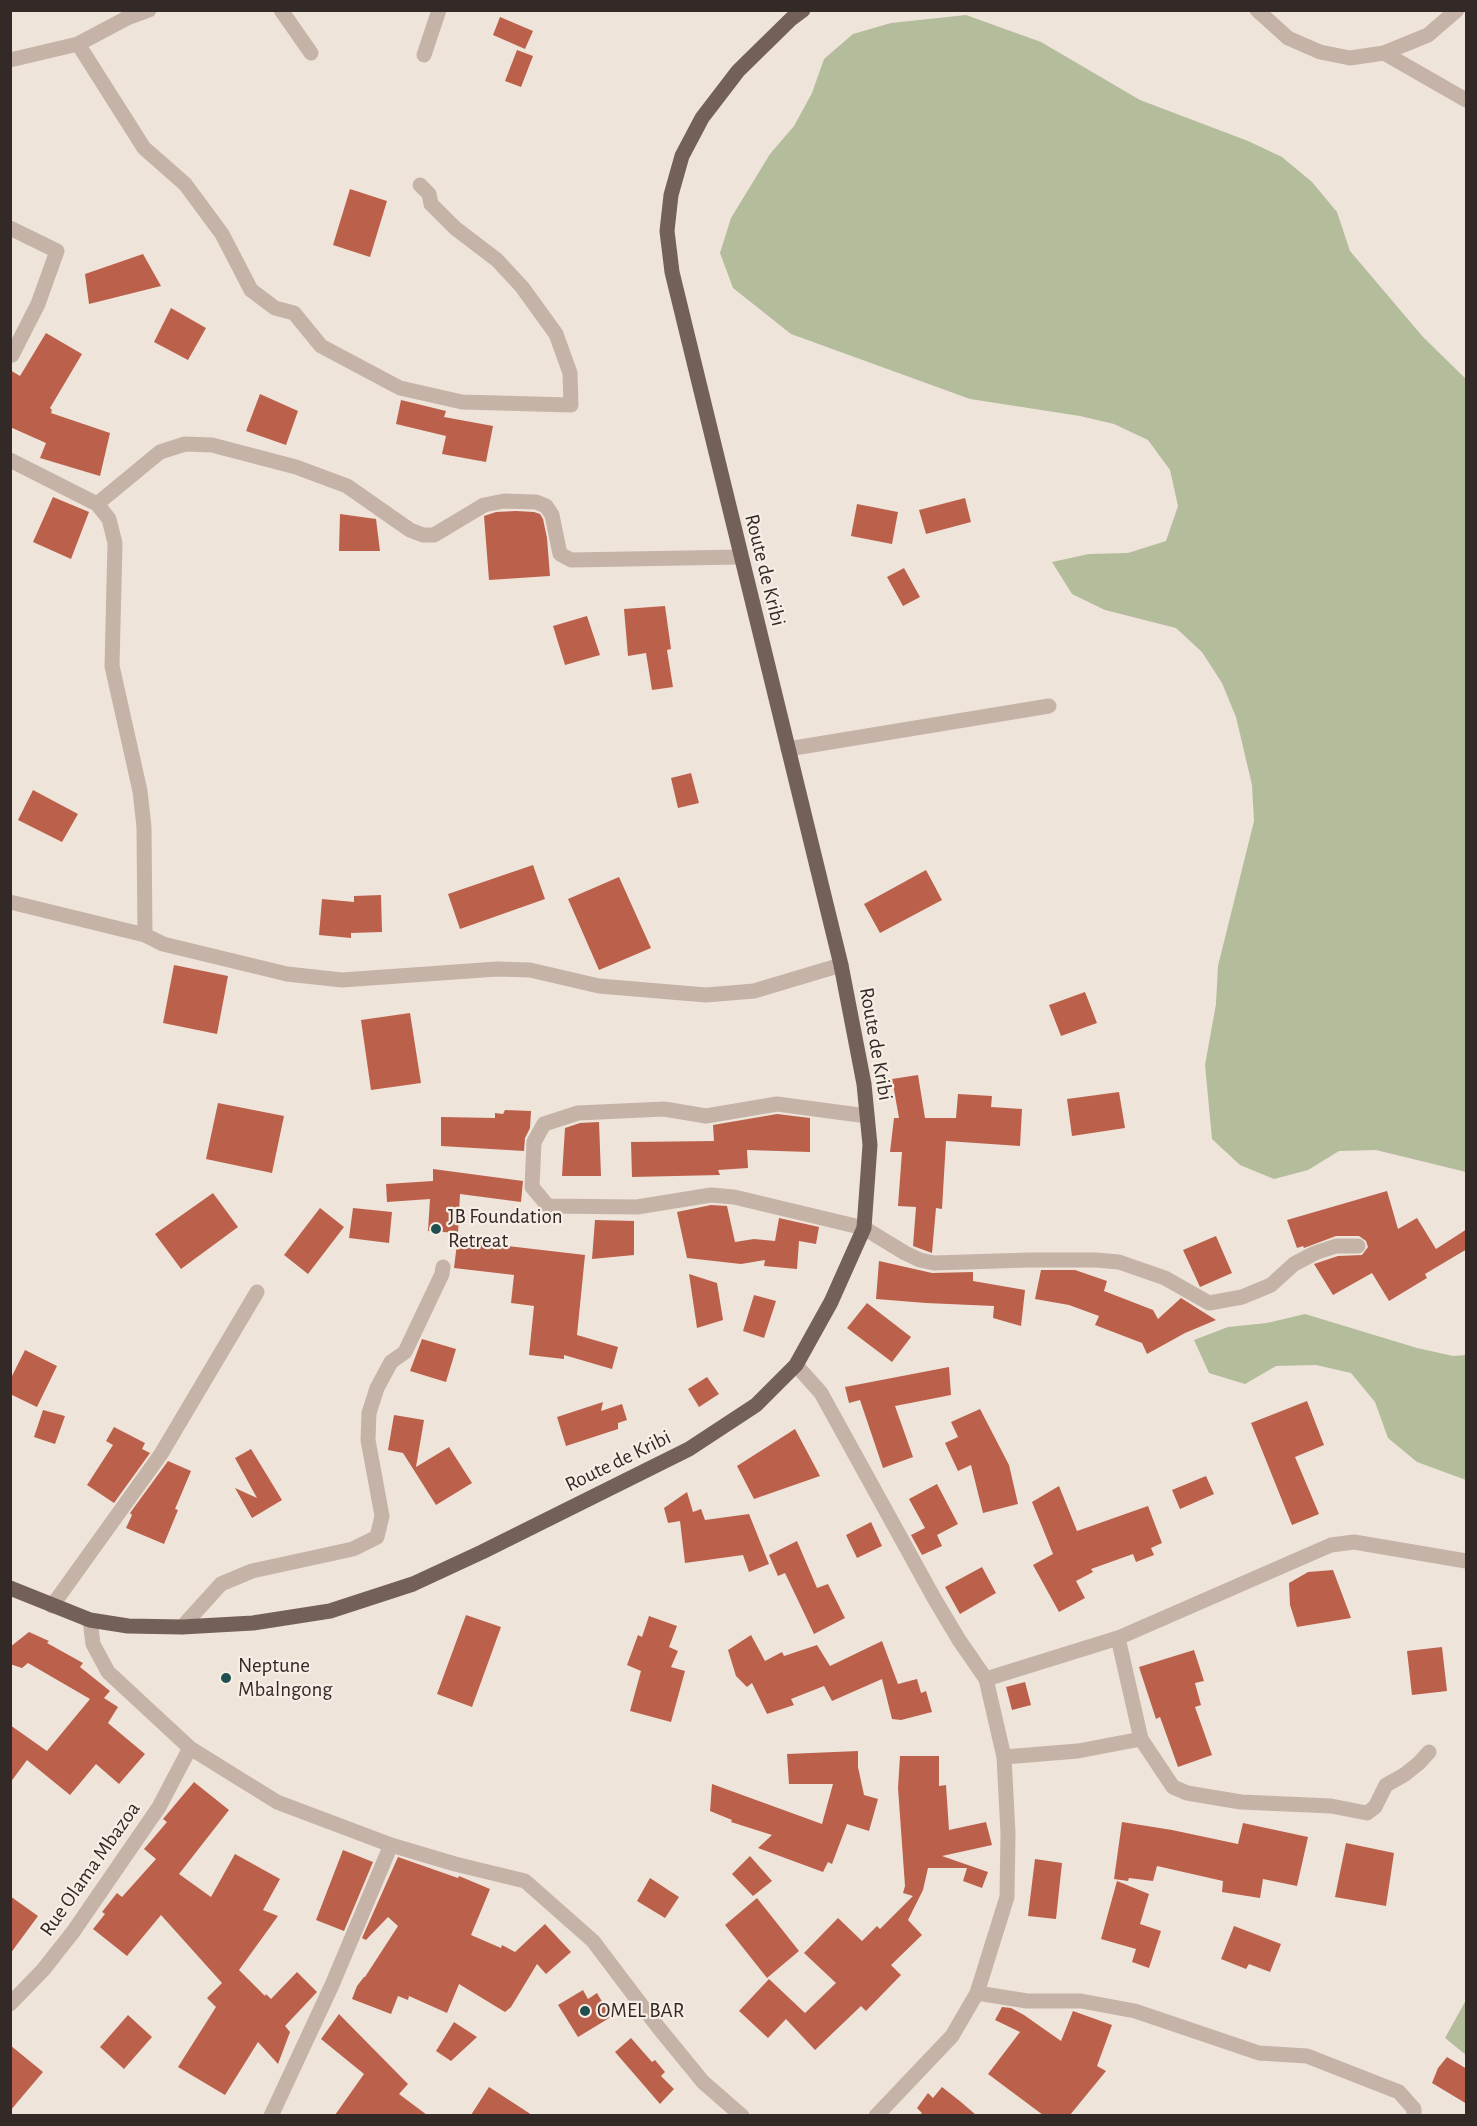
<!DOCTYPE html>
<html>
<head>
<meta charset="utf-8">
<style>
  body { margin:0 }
  #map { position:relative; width:1477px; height:2126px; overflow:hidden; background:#efe4da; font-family:"Alegreya Sans",sans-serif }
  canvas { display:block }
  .frame { position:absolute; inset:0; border:12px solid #332a27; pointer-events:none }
</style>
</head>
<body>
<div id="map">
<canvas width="1477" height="2126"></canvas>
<div class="frame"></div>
</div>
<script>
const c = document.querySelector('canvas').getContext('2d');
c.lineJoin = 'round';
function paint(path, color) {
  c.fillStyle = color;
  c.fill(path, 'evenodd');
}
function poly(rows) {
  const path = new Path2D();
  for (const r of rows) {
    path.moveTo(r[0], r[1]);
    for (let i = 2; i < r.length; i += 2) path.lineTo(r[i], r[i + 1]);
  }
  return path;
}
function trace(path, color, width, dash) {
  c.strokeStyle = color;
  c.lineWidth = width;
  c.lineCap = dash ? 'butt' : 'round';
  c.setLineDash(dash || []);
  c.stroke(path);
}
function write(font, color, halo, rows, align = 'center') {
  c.font = font + ' "Alegreya Sans",sans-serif';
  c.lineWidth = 4.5;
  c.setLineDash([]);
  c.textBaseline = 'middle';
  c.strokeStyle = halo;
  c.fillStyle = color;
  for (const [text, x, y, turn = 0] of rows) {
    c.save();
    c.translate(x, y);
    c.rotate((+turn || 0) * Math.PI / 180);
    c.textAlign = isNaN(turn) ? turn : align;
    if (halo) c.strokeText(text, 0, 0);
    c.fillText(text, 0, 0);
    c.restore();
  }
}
paint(poly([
  [966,15,1041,42,1140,100,1248,141,1282,157,1312,182,1337,212,1350,251,1423,337,1466,379,1466,1172,1376,1150,1339,1151,1308,1170,1274,1179,1240,1165,1212,1139,1205,1065,1216,1004,1218,966,1254,821,1252,785,1236,717,1222,683,1202,652,1176,628,1105,610,1072,594,1052,562,1089,554,1128,553,1166,541,1178,506,1170,470,1148,440,1114,424,1080,416,970,399,791,334,733,288,720,253,731,218,770,154,794,126,812,93,824,59,853,34,891,23],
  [1305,1314,1417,1348,1453,1356,1466,1355,1466,1480,1417,1462,1388,1438,1375,1402,1351,1373,1316,1365,1276,1366,1245,1384,1209,1373,1194,1340,1228,1327,1267,1323],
  [1466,2000,1466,2055,1445,2038]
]), '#b3bc9b');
paint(poly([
  [500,17,533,31,525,49,493,35],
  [517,50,533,56,521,87,505,81],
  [350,189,387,201,370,257,333,245],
  [143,254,161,286,89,304,85,274],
  [171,308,206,328,188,360,154,342],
  [46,333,82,354,50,408,52,410,51,413,110,433,100,476,40,458,46,443,10,427,10,370,20,376],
  [260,394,298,411,286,445,246,431],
  [401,400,446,411,444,417,493,426,486,462,442,454,446,436,396,424],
  [53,497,89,512,71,559,33,542],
  [965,498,971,522,926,534,919,510],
  [857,504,898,512,892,544,851,536],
  [516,511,534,512,540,514,543,519,547,538,550,576,489,580,484,516,496,512],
  [340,514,376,519,380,551,339,551],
  [904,568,920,597,903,606,887,577],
  [665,606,671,649,667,650,673,687,652,690,646,653,628,656,624,609],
  [587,616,600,655,565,665,553,626],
  [691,773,699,803,678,808,671,778],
  [33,790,78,814,62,842,18,820],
  [533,865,545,899,460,929,448,894],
  [926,870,942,900,880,933,864,904],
  [619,877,651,948,599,970,568,899],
  [381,895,382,932,351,933,351,938,319,935,322,899,354,902,354,896],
  [174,965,228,976,217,1034,163,1023],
  [1085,992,1097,1023,1061,1036,1049,1005],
  [410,1013,421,1083,371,1090,361,1020],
  [918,1075,925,1118,956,1118,958,1094,992,1096,991,1107,1022,1109,1020,1146,946,1141,942,1209,936,1208,932,1253,913,1246,916,1207,898,1206,902,1152,890,1152,894,1118,899,1118,892,1079],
  [1119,1092,1125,1128,1072,1136,1067,1099],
  [218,1103,284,1116,272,1173,206,1159],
  [505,1110,531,1111,530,1128,525,1138,524,1151,441,1146,441,1117,495,1118,495,1113,503,1114],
  [777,1114,810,1118,810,1152,747,1150,748,1168,718,1170,720,1175,632,1177,631,1142,714,1141,713,1125],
  [599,1122,601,1176,562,1176,565,1128,580,1123],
  [433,1169,523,1181,521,1202,460,1194,458,1233,428,1231,430,1199,387,1202,386,1184,433,1181],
  [1387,1191,1398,1229,1417,1218,1436,1249,1467,1229,1467,1249,1425,1274,1427,1278,1389,1301,1372,1273,1333,1295,1314,1264,1338,1256,1362,1255,1368,1247,1366,1241,1359,1236,1336,1236,1304,1248,1303,1246,1297,1248,1287,1220],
  [213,1193,238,1227,181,1269,155,1234],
  [711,1205,727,1206,735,1242,754,1239,775,1241,779,1218,819,1227,816,1244,799,1241,797,1269,764,1266,765,1260,741,1264,687,1258,677,1212],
  [320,1208,344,1227,308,1274,284,1255],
  [353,1208,392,1212,389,1243,349,1238],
  [595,1220,634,1221,634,1255,592,1259],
  [458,1235,500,1240,499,1245,585,1255,577,1335,618,1347,612,1369,564,1355,564,1359,529,1355,534,1306,511,1303,514,1275,454,1268],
  [1216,1236,1232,1273,1200,1287,1183,1250],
  [879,1261,932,1273,973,1272,973,1281,1025,1290,1021,1326,993,1318,994,1306,926,1303,876,1299],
  [1041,1270,1075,1270,1107,1281,1104,1291,1153,1310,1158,1319,1181,1298,1216,1320,1185,1333,1147,1354,1142,1343,1095,1325,1099,1316,1069,1305,1035,1299],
  [689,1274,717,1283,723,1320,697,1328],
  [754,1295,776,1301,764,1338,743,1331],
  [867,1303,911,1337,892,1362,847,1328],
  [422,1339,456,1349,446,1382,410,1371],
  [25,1350,57,1366,37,1407,10,1394,10,1380],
  [949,1367,951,1395,895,1406,913,1457,883,1468,860,1400,849,1403,845,1387],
  [707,1377,719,1394,699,1407,688,1389],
  [1307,1401,1324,1445,1295,1457,1319,1514,1292,1525,1251,1423],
  [603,1402,601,1411,622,1404,627,1420,618,1423,618,1429,566,1446,557,1417],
  [980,1409,1009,1465,1018,1504,983,1513,971,1465,958,1471,945,1443,958,1437,951,1422],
  [43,1410,65,1416,55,1444,34,1437],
  [394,1415,424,1420,416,1467,449,1447,472,1483,436,1505,403,1453,388,1450],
  [114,1427,145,1443,142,1449,150,1453,114,1503,87,1485,113,1445,106,1441],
  [795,1429,820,1476,754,1499,737,1466],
  [251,1449,282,1500,252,1518,235,1488,257,1498,235,1458],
  [168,1461,191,1471,175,1509,178,1510,164,1544,126,1528,132,1515,130,1513],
  [1206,1476,1214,1494,1180,1509,1172,1490],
  [937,1484,958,1524,937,1535,942,1546,922,1555,911,1535,925,1528,909,1499],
  [1059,1486,1077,1531,1148,1506,1162,1543,1151,1548,1154,1555,1136,1562,1133,1554,1091,1569,1093,1572,1076,1581,1085,1598,1059,1612,1033,1565,1053,1554,1032,1502],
  [687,1492,693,1512,701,1509,705,1520,749,1514,769,1564,749,1572,743,1555,685,1563,680,1521,668,1523,664,1508],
  [871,1522,882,1546,857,1558,846,1535],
  [797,1541,817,1588,828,1584,845,1618,814,1634,785,1573,778,1576,769,1555],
  [982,1567,996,1593,960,1614,945,1587],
  [1333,1570,1351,1618,1297,1627,1290,1605,1289,1583,1308,1572],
  [466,1615,501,1627,472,1707,437,1694],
  [649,1616,677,1626,669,1647,678,1651,671,1667,685,1671,671,1722,630,1711,641,1671,627,1665,638,1635,642,1637],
  [29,1632,49,1641,47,1643,83,1663,80,1667,110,1691,104,1698,118,1707,108,1723,145,1754,119,1784,96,1764,70,1795,27,1760,10,1783,10,1725,47,1751,90,1699,28,1663,22,1668,10,1664,10,1647],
  [751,1635,765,1661,782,1652,784,1656,817,1645,830,1666,882,1641,898,1684,917,1679,921,1693,926,1691,932,1712,901,1720,892,1719,882,1679,832,1701,824,1686,791,1699,794,1705,767,1714,752,1683,747,1687,736,1676,728,1650],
  [1442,1647,1447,1691,1412,1695,1407,1651],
  [1194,1650,1204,1681,1195,1683,1201,1705,1195,1707,1212,1755,1178,1767,1160,1717,1156,1719,1139,1667],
  [1025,1682,1031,1705,1012,1710,1006,1687],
  [858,1751,858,1767,864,1795,878,1799,869,1831,847,1824,832,1864,828,1862,823,1872,758,1848,772,1835,731,1822,732,1820,710,1811,712,1784,822,1824,833,1784,789,1784,787,1754],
  [900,1756,939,1756,939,1786,946,1785,949,1830,986,1822,992,1845,942,1856,988,1872,982,1888,963,1881,967,1868,928,1868,923,1890,908,1920,922,1935,891,1965,901,1975,866,2011,861,2006,815,2050,786,2019,768,2038,739,2011,769,1979,805,2013,836,1983,804,1953,838,1918,862,1941,877,1926,880,1929,913,1896,903,1893,905,1886,898,1788],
  [194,1782,229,1810,179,1874,211,1897,235,1854,280,1879,263,1910,278,1916,239,1970,265,1996,266,1994,271,1999,297,1972,317,1992,285,2026,290,2032,278,2064,258,2042,225,2095,178,2067,216,2007,207,1998,222,1983,161,1915,127,1956,93,1929,105,1914,102,1912,117,1893,122,1897,156,1859,144,1849,167,1822,163,1819],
  [1122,1822,1172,1830,1238,1844,1243,1823,1308,1837,1297,1886,1263,1879,1260,1898,1222,1892,1223,1881,1157,1866,1153,1881,1129,1878,1128,1881,1114,1879],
  [1346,1843,1394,1853,1386,1906,1335,1897],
  [343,1850,373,1862,344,1931,316,1920],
  [750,1856,772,1881,753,1896,732,1874],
  [398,1857,458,1878,459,1876,490,1889,471,1935,501,1948,502,1945,515,1952,545,1924,571,1952,546,1974,537,1964,511,2007,505,2012,459,1984,447,2013,409,1996,408,2000,398,1996,391,2014,352,1999,357,1986,364,1977,365,1977,398,1926,388,1917,366,1940,362,1938],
  [1035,1859,1062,1863,1056,1919,1028,1916],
  [650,1878,679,1897,665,1918,637,1901],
  [1117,1881,1149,1894,1140,1924,1161,1931,1149,1968,1132,1962,1136,1949,1101,1939],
  [10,1896,38,1916,10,1954],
  [757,1898,799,1951,767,1978,725,1925],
  [1234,1926,1281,1944,1270,1972,1249,1964,1246,1969,1221,1959],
  [583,1990,588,1999,597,1993,611,2017,578,2037,558,2005],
  [1002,2007,1011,2008,1024,2015,1061,2041,1073,2011,1112,2025,1097,2066,1106,2071,1070,2115,1043,2115,988,2074,1020,2032,995,2020],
  [339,2014,408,2084,399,2094,427,2115,335,2115,364,2074,321,2039],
  [128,2015,152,2037,124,2069,100,2047],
  [454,2022,477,2037,451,2061,436,2051],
  [631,2038,652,2062,655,2060,665,2072,661,2076,674,2089,660,2104,615,2052],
  [10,2045,43,2072,10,2111],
  [1447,2057,1467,2069,1467,2104,1432,2083,1438,2068],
  [489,2087,532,2115,471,2115],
  [942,2087,961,2102,976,2115,919,2115,922,2113,917,2108,928,2093,933,2098]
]), '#bb614b');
trace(poly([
  [281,10,311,53],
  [1257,10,1288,38,1320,52,1350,58,1384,53,1428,35,1457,10],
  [78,44,127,18,149,10],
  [1384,53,1466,100],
  [424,55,439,10],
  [10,60,78,44,144,148,185,184,222,234,251,290,275,308,294,313,321,346,400,388,462,402,571,405,570,373,556,334,522,287,497,260,455,228,431,204,429,194,420,185],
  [10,228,57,251,38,304,12,355],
  [10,460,97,504,109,519,115,543,112,666,140,791,144,827,145,935,163,944,287,974,342,980,497,969,530,970,599,986,706,995,754,991,841,965],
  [97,504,160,452,185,444,212,445,296,467,347,486,410,530,423,535,434,535,484,505,504,501,536,502,546,506,552,515,560,554,571,560,740,557],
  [788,749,1049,706],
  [10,902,145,935],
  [867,1116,777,1104,706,1116,664,1109,578,1113,544,1124,534,1142,532,1187,548,1206,637,1207,711,1195,734,1197,864,1228,905,1253,920,1260,934,1263,1029,1260,1096,1260,1119,1262,1165,1278,1209,1303,1242,1297,1271,1285,1294,1264,1315,1253,1336,1246,1358,1246],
  [796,1365,821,1393,934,1598,959,1640,986,1679,1004,1757,1008,1833,1007,1897,977,1993,952,2036,876,2116],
  [52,1606,161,1454,257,1292],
  [90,1620,93,1644,108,1672,190,1748,277,1802,391,1845,455,1864,525,1881,593,1941,658,2027,703,2082,742,2116],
  [182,1627,221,1584,252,1571,353,1549,377,1537,382,1516,368,1440,369,1413,377,1388,391,1362,405,1352,442,1274,443,1267],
  [1118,1638,1141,1739,1173,1787,1187,1793,1241,1802,1331,1806,1367,1813,1375,1807,1386,1785,1404,1775,1419,1763,1429,1752],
  [986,1679,1118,1638,1331,1545,1354,1542,1466,1561],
  [1004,1757,1078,1751,1141,1739],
  [977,1993,1027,2001,1081,2001,1135,2011,1259,2053,1307,2056,1399,2092,1414,2109,1414,2116],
  [10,2004,43,1970,73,1932,159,1807,190,1748],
  [271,2116,332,1985,391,1845]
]), '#c5b3a7', 15);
trace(poly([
  [10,1588,90,1620,128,1626,182,1627,253,1623,330,1611,413,1584,482,1552,689,1449,756,1405,796,1365,831,1302,864,1228,870,1145,864,1084,841,965,672,272,667,231,671,195,682,156,702,118,738,71,791,19,803,10]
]), '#736159', 15);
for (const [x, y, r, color] of [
  [436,1229,6,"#204f50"],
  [226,1678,6,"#204f50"],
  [585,2011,6,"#204f50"]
]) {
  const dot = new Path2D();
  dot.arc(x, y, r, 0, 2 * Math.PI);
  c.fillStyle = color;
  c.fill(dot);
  trace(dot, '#f7eee5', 2);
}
write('21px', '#332a27', '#f7eee5', [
  ["Route de Kribi",765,570,76],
  ["Route de Kribi",876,1044,80],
  ["Route de Kribi",618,1461,-26],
  ["Rue Olama Mbazoa",90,1869,-55]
]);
write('21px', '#332a27', '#f7eee5', [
  ["JB Foundation",448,1217],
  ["Retreat",448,1241],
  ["Neptune",238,1666],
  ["Mbalngong",238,1690],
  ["OMEL BAR",597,2011]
], 'left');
</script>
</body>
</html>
